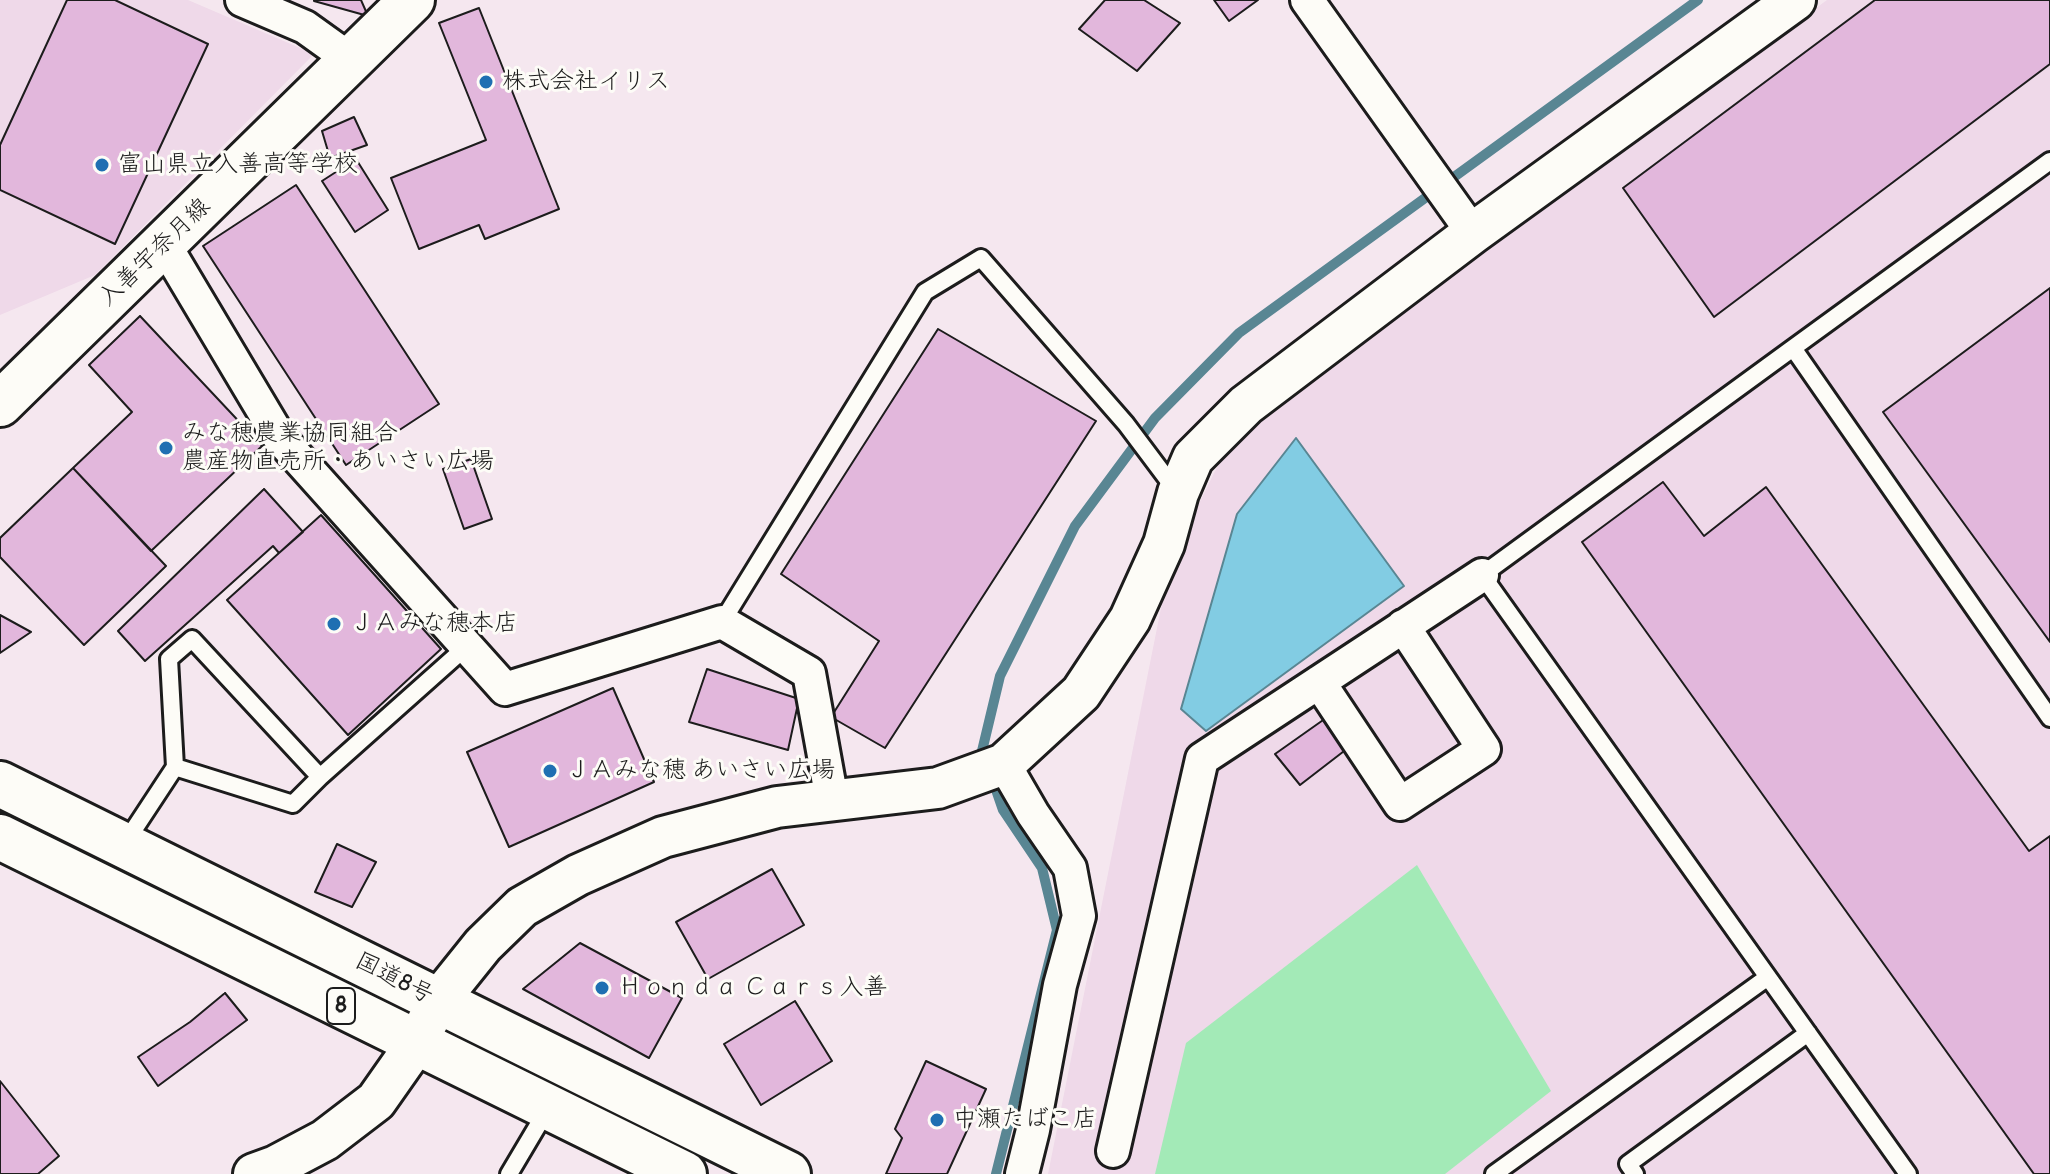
<!DOCTYPE html>
<html>
<head>
<meta charset="utf-8">
<style>
  body { margin:0 }
  canvas { display:block; background:#f5e7ef }
</style>
</head>
<body>
<canvas width="2050" height="1174"></canvas>
<script>
const c = document.querySelector('canvas').getContext('2d');
c.lineJoin = 'round';
function paint(path, color) {
  c.fillStyle = color;
  c.fill(path, 'evenodd');
}
function poly(rows) {
  const path = new Path2D();
  for (const r of rows) {
    path.moveTo(r[0], r[1]);
    for (let i = 2; i < r.length; i += 2) path.lineTo(r[i], r[i + 1]);
  }
  return path;
}
function trace(path, color, width, dash) {
  c.strokeStyle = color;
  c.lineWidth = width;
  c.lineCap = dash ? 'butt' : 'round';
  c.setLineDash(dash || []);
  c.stroke(path);
}
function write(font, color, halo, rows, align = 'center') {
  c.font = font + ' Pangolin,"Klee One",sans-serif';
  c.lineWidth = 6;
  c.setLineDash([]);
  c.textBaseline = 'middle';
  c.strokeStyle = halo;
  c.fillStyle = color;
  for (const [text, x, y, turn = 0] of rows) {
    c.save();
    c.translate(x, y);
    c.rotate((+turn || 0) * Math.PI / 180);
    c.textAlign = isNaN(turn) ? turn : align;
    if (halo) c.strokeText(text, 0, 0);
    c.fillText(text, 0, 0);
    c.restore();
  }
}
paint(poly([
  [0,0,188,0,314,54,95,275,0,315],
  [1827,0,2050,0,2050,1174,1048,1174,1164,593,1185,532,1222,457,1275,405]
]), '#efd9e9');
paint(poly([
  [1417,865,1551,1091,1445,1174,1155,1174,1186,1043]
]), '#a3eab7');
const water = poly([
  [1296,438,1404,586,1206,731,1181,709,1237,514,1296,438]
]);
paint(water, '#82cce3');
trace(water, '#598693', 2);
trace(poly([
  [986,763,982,751,1000,676,1075,526,1155,418,1239,333,1698,0],
  [992,778,1003,810,1042,868,1057,930,996,1174]
]), '#598693', 10);
const building = poly([
  [67,0,115,0,208,44,115,244,0,190,0,145,67,0],
  [314,0,361,0,368,16,314,1,314,0],
  [1105,0,1144,0,1180,23,1137,71,1079,29,1105,0],
  [1214,0,1258,0,1229,21,1214,0],
  [1875,0,2050,0,2050,64,1714,317,1623,188,1875,0],
  [479,8,559,209,485,239,479,225,419,249,391,178,486,140,439,23,479,8],
  [354,117,367,145,330,158,322,131,354,117],
  [356,159,388,210,355,232,322,181,356,159],
  [296,185,439,404,346,465,203,246,296,185],
  [2050,288,2050,642,1883,412,2050,288],
  [140,316,262,446,151,551,73,468,132,412,89,365,140,316],
  [938,329,1096,421,885,748,831,717,879,641,781,574,938,329],
  [471,459,492,519,464,529,443,469,471,459],
  [73,468,166,566,84,645,0,557,0,538,73,468],
  [1663,482,1704,536,1766,487,2029,851,2050,836,2050,1174,2034,1174,1582,542,1663,482],
  [264,489,303,532,279,553,273,546,145,661,118,631,264,489],
  [321,515,441,649,348,735,227,600,321,515],
  [0,615,31,632,0,653,0,615],
  [707,669,799,699,788,750,689,722,707,669],
  [613,688,654,782,509,847,467,752,613,688],
  [1326,718,1348,748,1300,785,1275,754,1326,718],
  [337,844,376,862,352,907,315,892,337,844],
  [772,869,804,925,708,979,676,922,772,869],
  [580,943,682,998,649,1058,523,989,580,943],
  [225,993,247,1020,158,1086,138,1057,190,1022,225,993],
  [795,1001,832,1061,761,1105,724,1044,795,1001],
  [926,1061,986,1089,947,1174,886,1174,902,1138,895,1129,926,1061],
  [0,1081,59,1156,38,1174,0,1174,0,1081]
]);
paint(building, '#e2b7dc');
trace(building, '#1c1c1c', 2);
const service = poly([
  [1793,348,2050,161],
  [722,622,925,292,981,258,1126,424,1177,492],
  [320,777,466,647],
  [125,843,175,767,293,804,320,777,192,639,169,659,175,767],
  [509,1174,547,1110],
  [1494,1174,1768,977],
  [1635,1174,1628,1164,1808,1033],
  [1908,1174,1482,575,1793,348,2050,718]
]);
const minor = poly([
  [242,0,305,27,351,60],
  [1307,0,1473,233],
  [164,244,279,437,505,689,722,622,809,673,832,800],
  [1319,682,1400,804,1484,749,1403,626],
  [1004,764,1033,814,1070,868,1079,916,1060,985,1033,1130,1022,1174],
  [1113,1151,1202,759,1482,575]
]);
const tertiary = poly([
  [254,1174,276,1166,325,1140,376,1101,416,1044,438,1001,483,945,522,907,578,875,663,837,777,807,938,788,1004,764,1081,693,1130,619,1164,544,1178,493,1193,458,1246,405,1473,233,1795,0]
]);
const primary = poly([
  [0,404,412,0]
]);
const trunk = poly([
  [0,784,788,1174],
  [0,837,684,1174]
]);
trace(service, '#1c1c1c', 22);
trace(minor, '#1c1c1c', 38);
trace(tertiary, '#1c1c1c', 46);
trace(primary, '#1c1c1c', 50);
trace(trunk, '#1c1c1c', 50);
trace(service, '#fdfcf7', 16);
trace(minor, '#fdfcf7', 32);
trace(tertiary, '#fdfcf7', 40);
trace(primary, '#fdfcf7', 44);
trace(trunk, '#fdfcf7', 44);
for (const [x, y, r, color] of [
  [486,82,8,"#1f6fb2"],
  [102,165,8,"#1f6fb2"],
  [166,448,8,"#1f6fb2"],
  [334,624,8,"#1f6fb2"],
  [550,771,8,"#1f6fb2"],
  [602,988,8,"#1f6fb2"],
  [937,1120,8,"#1f6fb2"]
]) {
  const dot = new Path2D();
  dot.arc(x, y, r, 0, 2 * Math.PI);
  c.fillStyle = color;
  c.fill(dot);
  trace(dot, '#fdfcf7', 3);
}
for (const [x, y, w] of [
  [341,1006,28]
]) {
  const box = new Path2D();
  box.roundRect(x - w / 2, y - 18, w, 36, 6);
  c.fillStyle = '#fdfcf7';
  c.fill(box);
  trace(box, '#1c1c1c', 2);
}
write('bold 22px', '#1c1c1c', null, [
  ["8",341,1006]
]);
write('24px', '#1c1c1c', '#fdfcf7', [
  ["株式会社イリス",502,82],
  ["富山県立入善高等学校",118,165],
  ["みな穂農業協同組合",182,434],
  ["農産物直売所・あいさい広場",182,462],
  ["ＪＡみな穂本店",350,624],
  ["ＪＡみな穂 あいさい広場",566,771],
  ["Ｈｏｎｄａ Ｃａｒｓ入善",618,988],
  ["中瀬たばこ店",953,1120]
], 'left');
write('24px', '#1c1c1c', '#fdfcf7', [
  ["入善宇奈月線",155,253,-44],
  ["国道8号",394,979,27]
]);
</script>
</body>
</html>
